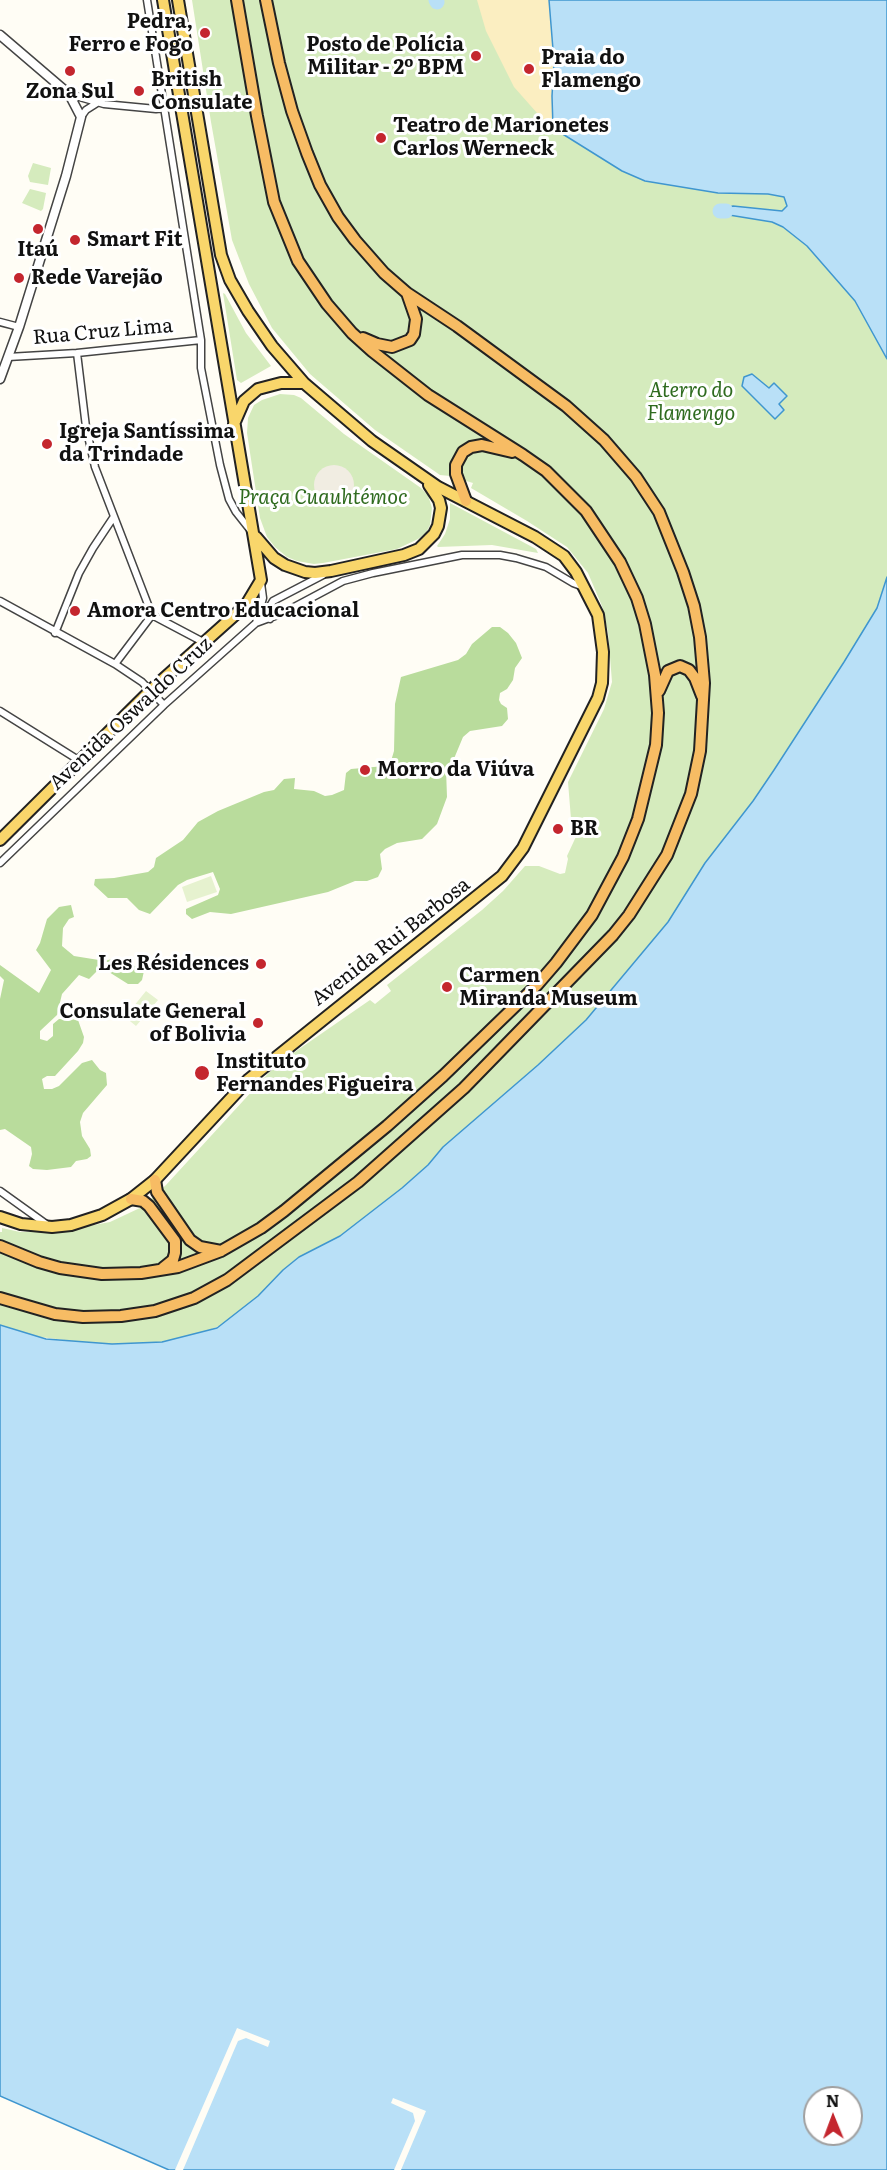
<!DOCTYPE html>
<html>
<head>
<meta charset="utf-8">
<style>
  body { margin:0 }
  #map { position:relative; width:887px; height:2170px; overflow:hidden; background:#fffdf5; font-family:Literata,serif }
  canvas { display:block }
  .north { position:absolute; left:803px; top:2086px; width:60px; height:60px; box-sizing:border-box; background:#fff; border:2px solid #a0a0a0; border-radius:50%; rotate:359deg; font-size:16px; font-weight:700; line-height:24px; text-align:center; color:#111 }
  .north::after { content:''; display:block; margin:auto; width:21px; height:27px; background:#c4262e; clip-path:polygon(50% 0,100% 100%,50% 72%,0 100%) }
</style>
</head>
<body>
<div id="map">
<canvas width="887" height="2170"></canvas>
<div class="north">N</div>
</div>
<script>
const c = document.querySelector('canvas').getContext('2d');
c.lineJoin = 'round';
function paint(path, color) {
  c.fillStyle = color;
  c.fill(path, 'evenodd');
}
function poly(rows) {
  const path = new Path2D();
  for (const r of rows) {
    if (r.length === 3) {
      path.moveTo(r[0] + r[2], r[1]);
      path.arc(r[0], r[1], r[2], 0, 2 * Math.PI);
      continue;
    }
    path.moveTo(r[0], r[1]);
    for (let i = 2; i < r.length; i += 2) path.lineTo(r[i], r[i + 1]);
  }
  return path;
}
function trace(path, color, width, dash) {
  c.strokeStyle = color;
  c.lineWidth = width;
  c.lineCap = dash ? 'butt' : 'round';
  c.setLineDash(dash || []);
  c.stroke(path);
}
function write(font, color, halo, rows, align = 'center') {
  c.font = font + ' Literata,serif';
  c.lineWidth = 6;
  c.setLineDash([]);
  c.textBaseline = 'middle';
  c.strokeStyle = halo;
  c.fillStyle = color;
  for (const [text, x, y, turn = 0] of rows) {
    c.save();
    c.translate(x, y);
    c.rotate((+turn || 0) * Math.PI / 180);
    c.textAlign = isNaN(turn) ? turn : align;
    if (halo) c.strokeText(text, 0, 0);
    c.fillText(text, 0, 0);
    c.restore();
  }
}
paint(poly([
  [192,0,549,0,552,96,645,181,718,193,768,194,784,197,787,206,782,212,733,206,756,219,772,222,783,227,807,246,846,288,862,311,887,359,887,577,877,608,873,616,801,731,753,801,705,863,668,922,586,1020,572,1034,538,1065,443,1147,428,1165,402,1188,340,1236,299,1257,283,1270,258,1296,226,1323,202,1333,162,1342,112,1344,81,1342,32,1336,0,1325,0,1232,2,1232,2,1228,20,1232,62,1231,110,1222,142,1207,166,1185,276,1065,370,1000,375,1004,391,991,387,985,482,910,503,891,525,866,539,866,560,874,565,873,568,859,567,856,580,828,579,824,571,819,568,782,604,709,612,682,608,632,602,606,588,573,567,547,527,521,471,488,473,483,450,476,440,475,375,430,310,374,272,328,249,284,232,240,211,122],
  [33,163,51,168,48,185,30,182,28,176],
  [30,189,46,193,43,209,41,211,22,203],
  [223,293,225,294,246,333,271,366,241,383,237,380],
  [280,394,294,395,301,398,344,434,421,488,428,495,432,508,430,525,426,533,418,539,397,549,323,563,314,564,297,561,287,557,275,547,267,537,260,518,247,433,248,418,254,405,262,400],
  [450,503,536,549,538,553,492,545,438,547,437,546,445,534,450,519]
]), '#d5ebbd');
paint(poly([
  [492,627,500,627,508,633,516,643,522,658,515,668,513,680,507,689,500,693,499,700,501,704,507,708,508,719,502,726,470,731,463,737,453,761,446,769,447,797,437,824,422,839,397,843,385,849,380,854,382,869,378,877,367,881,355,881,328,892,231,914,210,912,192,919,186,914,186,909,218,895,220,889,213,872,187,880,178,885,150,914,139,910,127,898,108,898,94,885,95,879,114,878,148,872,154,867,156,858,183,840,198,822,218,811,264,792,274,790,284,779,295,778,294,789,314,791,325,796,332,795,344,790,346,773,351,769,385,766,391,761,394,751,395,704,401,677,458,660,466,654,472,644],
  [71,905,74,917,69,919,63,928,62,946,74,956,105,961,118,957,144,971,142,980,138,984,128,984,101,967,89,979,79,975,62,994,57,1015,40,1031,40,1039,47,1041,53,1036,53,1024,59,1019,70,1019,78,1020,84,1037,83,1043,78,1051,55,1076,47,1076,42,1079,44,1089,52,1089,59,1086,82,1063,92,1060,100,1070,106,1073,107,1085,83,1113,80,1122,82,1136,90,1149,91,1156,87,1159,76,1161,71,1167,47,1170,33,1169,29,1166,32,1154,31,1147,5,1129,0,1130,0,999,4,980,0,976,0,965,39,993,51,970,36,950,40,943,47,919,59,907]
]), '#b9dc9c');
paint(poly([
  [477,0,549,0,554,62,552,96,553,128,545,122,514,87,486,31]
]), '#fbeec1');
paint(poly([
  [211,876,217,892,187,902,182,887],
  [146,991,158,1000,136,1026,125,1017]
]), '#e6f2cf');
paint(poly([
  [334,485,20]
]), '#f1ede2');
const water = poly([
  [549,0,887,0,887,359,855,301,807,246,783,227,772,222,729,215,726,211,727,208,733,206,782,211,787,206,784,197,768,194,718,193,645,181,622,171,553,128,552,96,554,62,549,0],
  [752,374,769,388,774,383,787,396,779,404,784,410,775,419,742,386,744,377,752,374],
  [887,577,887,2170,169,2170,0,2096,0,1325,46,1339,112,1344,162,1342,217,1328,258,1296,283,1270,299,1257,340,1236,402,1188,428,1165,443,1147,538,1065,586,1020,668,922,705,863,753,801,774,770,844,662,877,608,887,577],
  [815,2098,851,2098,851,2134,815,2134,815,2098]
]);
paint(water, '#b9e0f7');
trace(water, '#3f96cf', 1.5);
paint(poly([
  [237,2028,270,2041,268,2047,246,2038,238,2041,183,2170,175,2170],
  [393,2098,426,2111,401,2170,394,2170,415,2121,413,2113,391,2103]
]), '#fffdf5');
trace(poly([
  [436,0,437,2],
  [720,211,726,211]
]), '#b9e0f7', 15);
const minor = poly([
  [147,0,201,340,201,368,220,465,229,499,236,512,251,531],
  [69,94,104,104,156,109,164,108],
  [81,117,86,110,97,103],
  [0,322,19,327],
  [77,353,86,427,95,467,152,615],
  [8,357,77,353,201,340],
  [0,601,115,664,142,682,164,705],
  [152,615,205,643],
  [270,619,267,611,273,601,323,575],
  [256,623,283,613,343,581,373,573,462,555,500,555,516,558,546,567,573,583,581,586],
  [55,633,79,573,93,548,113,518],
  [115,664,152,615],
  [0,711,80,761],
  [0,863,164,705,256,623,263,598,261,583],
  [0,1191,46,1224]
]);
const tertiary = poly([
  [0,35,69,94,81,117,66,176,19,327,0,379]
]);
const primary = poly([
  [234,424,244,401,258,389,281,383,304,383],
  [256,537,274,558,285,565,305,572,315,573,331,571,404,555,419,549,434,534,438,526,441,508,439,500,429,485],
  [0,840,151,690,246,605,261,580,163,0],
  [0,1217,21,1224,52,1227,71,1225,102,1215,131,1199,155,1180,248,1080,502,876,523,848,598,698,602,683,603,652,598,615,576,572,564,556,535,537,438,487,372,441,304,383,272,346,248,311,230,280,221,255,178,0]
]);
const trunk = poly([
  [363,338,377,344,392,347,410,340,414,334,416,319,407,293],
  [466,501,456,474,456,465,463,452,471,447,482,445,512,452],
  [659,691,668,671,680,666,689,670,695,678,702,696],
  [155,1180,157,1192,190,1240,200,1247,221,1251],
  [131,1199,143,1201,149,1206,175,1241,175,1253,173,1260,163,1268],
  [0,1246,39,1262,60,1268,102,1274,141,1273,178,1267,221,1251,261,1228,284,1211,387,1126,443,1076,537,985,556,963,592,915,623,857,638,819,656,745,658,713,655,675,645,624,637,598,620,562,586,511,546,471,523,455,428,395,372,351,352,333,327,304,298,261,274,202,257,116,237,0],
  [0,1298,55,1314,83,1317,121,1316,155,1311,194,1298,227,1280,358,1182,464,1088,613,935,629,915,667,855,691,794,700,751,704,683,700,637,694,606,683,572,659,512,636,477,604,440,566,406,457,326,407,293,384,273,355,240,338,217,320,185,307,153,292,111,279,63,266,0]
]);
trace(minor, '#444', 9);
trace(tertiary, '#444', 11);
trace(primary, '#222', 14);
trace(trunk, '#222', 14);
trace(minor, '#fff', 6);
trace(tertiary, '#fff', 8);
trace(primary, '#f9d66b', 10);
trace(trunk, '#f7bc64', 10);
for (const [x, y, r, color] of [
  [205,33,6,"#c4262e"],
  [476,56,6,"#c4262e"],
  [529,69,6,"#c4262e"],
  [70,71,6,"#c4262e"],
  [139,91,6,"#c4262e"],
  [381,138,6,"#c4262e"],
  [38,229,6,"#c4262e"],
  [75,240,6,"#c4262e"],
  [19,278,6,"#c4262e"],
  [47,444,6,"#c4262e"],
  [75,611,6,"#c4262e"],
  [365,770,6,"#c4262e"],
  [558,829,6,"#c4262e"],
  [261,964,6,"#c4262e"],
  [447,987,6,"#c4262e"],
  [258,1023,6,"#c4262e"],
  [202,1073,8,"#c4262e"]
]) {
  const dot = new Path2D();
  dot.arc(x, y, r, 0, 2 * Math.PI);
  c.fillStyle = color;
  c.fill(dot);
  trace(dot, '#fff', 2);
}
write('bold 20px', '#111', '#fff', [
  ["Pedra,",193,22,"right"],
  ["Ferro e Fogo",193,45,"right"],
  ["Posto de Polícia",464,45,"right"],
  ["Militar - 2º BPM",464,68,"right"],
  ["Praia do",541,58],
  ["Flamengo",541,81],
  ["British",151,80],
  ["Consulate",151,103],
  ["Zona Sul",70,92,"center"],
  ["Teatro de Marionetes",393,126],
  ["Carlos Werneck",393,149],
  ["Smart Fit",87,240],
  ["Itaú",38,250,"center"],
  ["Rede Varejão",31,278],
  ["Igreja Santíssima",59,432],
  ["da Trindade",59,455],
  ["Amora Centro Educacional",87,611],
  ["Morro da Viúva",377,770],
  ["BR",570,829],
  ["Les Résidences",249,964,"right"],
  ["Carmen",459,976],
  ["Miranda Museum",459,999],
  ["Consulate General",246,1012,"right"],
  ["of Bolivia",246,1035,"right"],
  ["Instituto",216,1062],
  ["Fernandes Figueira",216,1085]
], 'left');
write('20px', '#111', '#fff', [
  ["Rua Cruz Lima",103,332,-5],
  ["Avenida Oswaldo Cruz",131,714,-43],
  ["Avenida Rui Barbosa",391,942,-38]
]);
write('italic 20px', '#2f6b1f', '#fff', [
  ["Aterro do",691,391],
  ["Flamengo",691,414],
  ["Praça Cuauhtémoc",323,498]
]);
</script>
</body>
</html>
